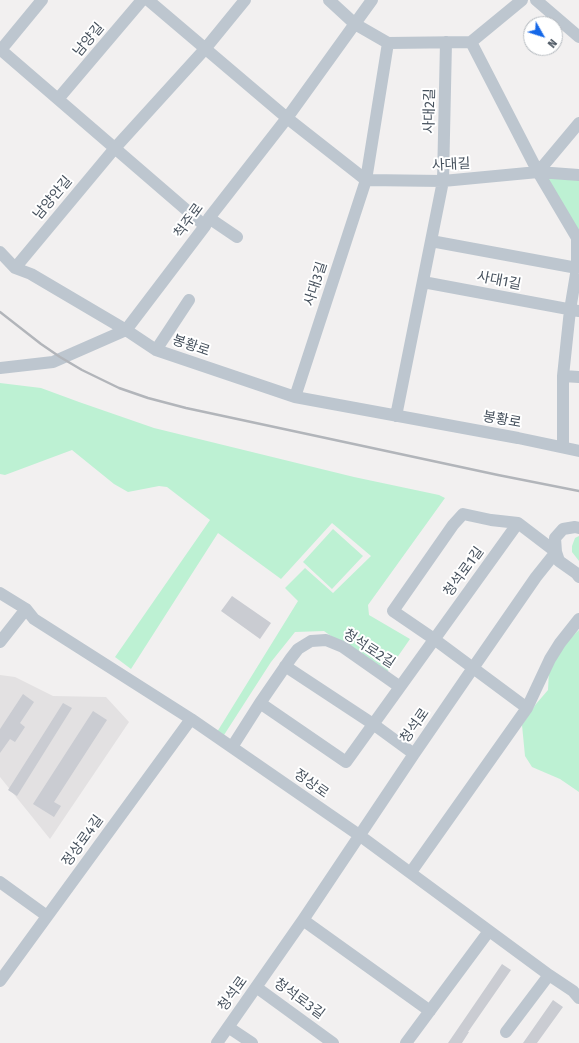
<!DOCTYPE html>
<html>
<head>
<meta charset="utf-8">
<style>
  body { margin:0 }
  #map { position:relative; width:579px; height:1043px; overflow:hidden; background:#f2f0f0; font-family:"Fira Sans",sans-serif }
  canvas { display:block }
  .north { position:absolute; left:523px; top:16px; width:40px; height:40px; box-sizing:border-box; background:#fff; border:1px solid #b5babf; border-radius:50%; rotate:129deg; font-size:11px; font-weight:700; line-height:16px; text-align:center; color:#47525e }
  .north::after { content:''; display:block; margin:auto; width:14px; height:18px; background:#1467e8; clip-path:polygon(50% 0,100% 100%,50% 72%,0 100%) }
</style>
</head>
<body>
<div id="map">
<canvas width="579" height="1043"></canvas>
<div class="north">N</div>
</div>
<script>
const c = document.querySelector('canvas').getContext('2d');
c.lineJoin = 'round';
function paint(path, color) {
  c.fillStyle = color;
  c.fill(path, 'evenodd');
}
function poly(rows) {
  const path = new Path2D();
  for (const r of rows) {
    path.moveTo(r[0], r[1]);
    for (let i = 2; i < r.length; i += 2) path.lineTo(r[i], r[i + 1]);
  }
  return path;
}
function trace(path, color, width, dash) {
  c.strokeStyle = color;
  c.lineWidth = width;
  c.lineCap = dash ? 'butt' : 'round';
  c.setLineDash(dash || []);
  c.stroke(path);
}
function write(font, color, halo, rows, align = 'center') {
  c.font = font + ' "Fira Sans","Noto Sans KR",sans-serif';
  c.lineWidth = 4;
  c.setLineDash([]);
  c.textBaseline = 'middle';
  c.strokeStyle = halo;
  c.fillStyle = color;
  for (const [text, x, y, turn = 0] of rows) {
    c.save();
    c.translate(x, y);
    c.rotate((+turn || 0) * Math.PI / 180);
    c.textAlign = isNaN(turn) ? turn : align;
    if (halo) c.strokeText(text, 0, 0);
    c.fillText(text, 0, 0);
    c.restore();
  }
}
paint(poly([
  [0,675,15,677,53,696,106,697,129,722,50,839,0,777]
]), '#e3e1e2');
paint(poly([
  [542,174,579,178,579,238],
  [0,383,41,388,79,402,154,428,354,477,439,495,445,498,368,605,369,615,410,639,385,675,324,631,295,632,271,662,224,735,217,732,298,601,285,588,305,568,333,593,371,556,332,523,281,579,218,533,131,669,115,657,210,520,167,487,159,486,128,492,114,484,72,450,5,475,0,474],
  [333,529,363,556,332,589,303,562],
  [579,536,579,561,572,552,572,546,575,538],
  [579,630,579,792,560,779,532,767,525,756,522,725,536,704,548,690,549,670,566,642]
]), '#bdf1d3');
paint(poly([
  [232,596,271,623,260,639,221,611],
  [23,694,34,702,20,723,25,727,15,742,10,739,0,753,0,729],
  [63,703,72,708,17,796,8,790],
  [93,711,107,720,54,802,61,806,54,817,33,804],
  [502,964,511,970,468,1032,469,1032,462,1043,448,1043],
  [553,1000,563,1007,537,1043,523,1043]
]), '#caccd2');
trace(poly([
  [148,0,287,118,366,180,443,181,538,172,579,123],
  [329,0,355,24,388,43],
  [536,0,579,37],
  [471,42,538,172,577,238,577,268,570,310,563,376,563,447],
  [471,42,522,0],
  [388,43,471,42],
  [1,50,205,226],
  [0,51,42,0],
  [58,99,142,0],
  [538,172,579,175],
  [209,218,237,237],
  [431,241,577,268],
  [0,252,15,268,31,274,126,330,156,350,295,397,518,438,579,451],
  [15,268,115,148,205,49,245,0],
  [423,282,579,311],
  [156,350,189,300],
  [0,368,53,362,126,330,205,226,209,218,287,118,372,0],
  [563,376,579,377],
  [295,397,366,180,388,43],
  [396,416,443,181,446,42],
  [0,593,26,609,34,619,191,719,359,835,549,975,573,991,579,998],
  [0,642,26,609],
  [285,666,373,724,414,754],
  [260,703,291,658,298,649,311,641,326,640,343,647,400,687],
  [527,708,434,639,393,611,453,525,463,514,491,520,518,523,556,552,559,561,576,573,579,577],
  [232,747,260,703,346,762,518,523],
  [411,872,527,708,550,659,560,643,579,619],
  [0,882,47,916],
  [303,920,430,1011],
  [0,981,191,719],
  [256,987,333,1043],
  [228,1027,252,1043],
  [506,1032,549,975],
  [217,1043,303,920,414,754,473,668,536,577,556,552,555,538,563,529,575,527,579,528],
  [406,1043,489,931]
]), '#bdc6cf', 12);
trace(poly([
  [0,312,41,344,60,357,82,370,119,388,148,398,186,408,498,475,579,491]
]), '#b2b5ba', 2.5);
write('14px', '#47525e', '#fff', [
  ["남양길",89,40,-50],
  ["사대2길",430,111,-89],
  ["사대길",451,165,-3],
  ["남양안길",53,198,-50],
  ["척주로",189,221,-54],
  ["사대1길",499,281,11],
  ["사대3길",316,284,-72],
  ["봉황로",191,346,19],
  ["봉황로",502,420,10],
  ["청석로1길",464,572,-54],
  ["청석로2길",369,649,33],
  ["청석로",415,726,-55],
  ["정상로",311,784,35],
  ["정상로4길",83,841,-54],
  ["청석로",233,994,-54],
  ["청석로3길",299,999,36]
]);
</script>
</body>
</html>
